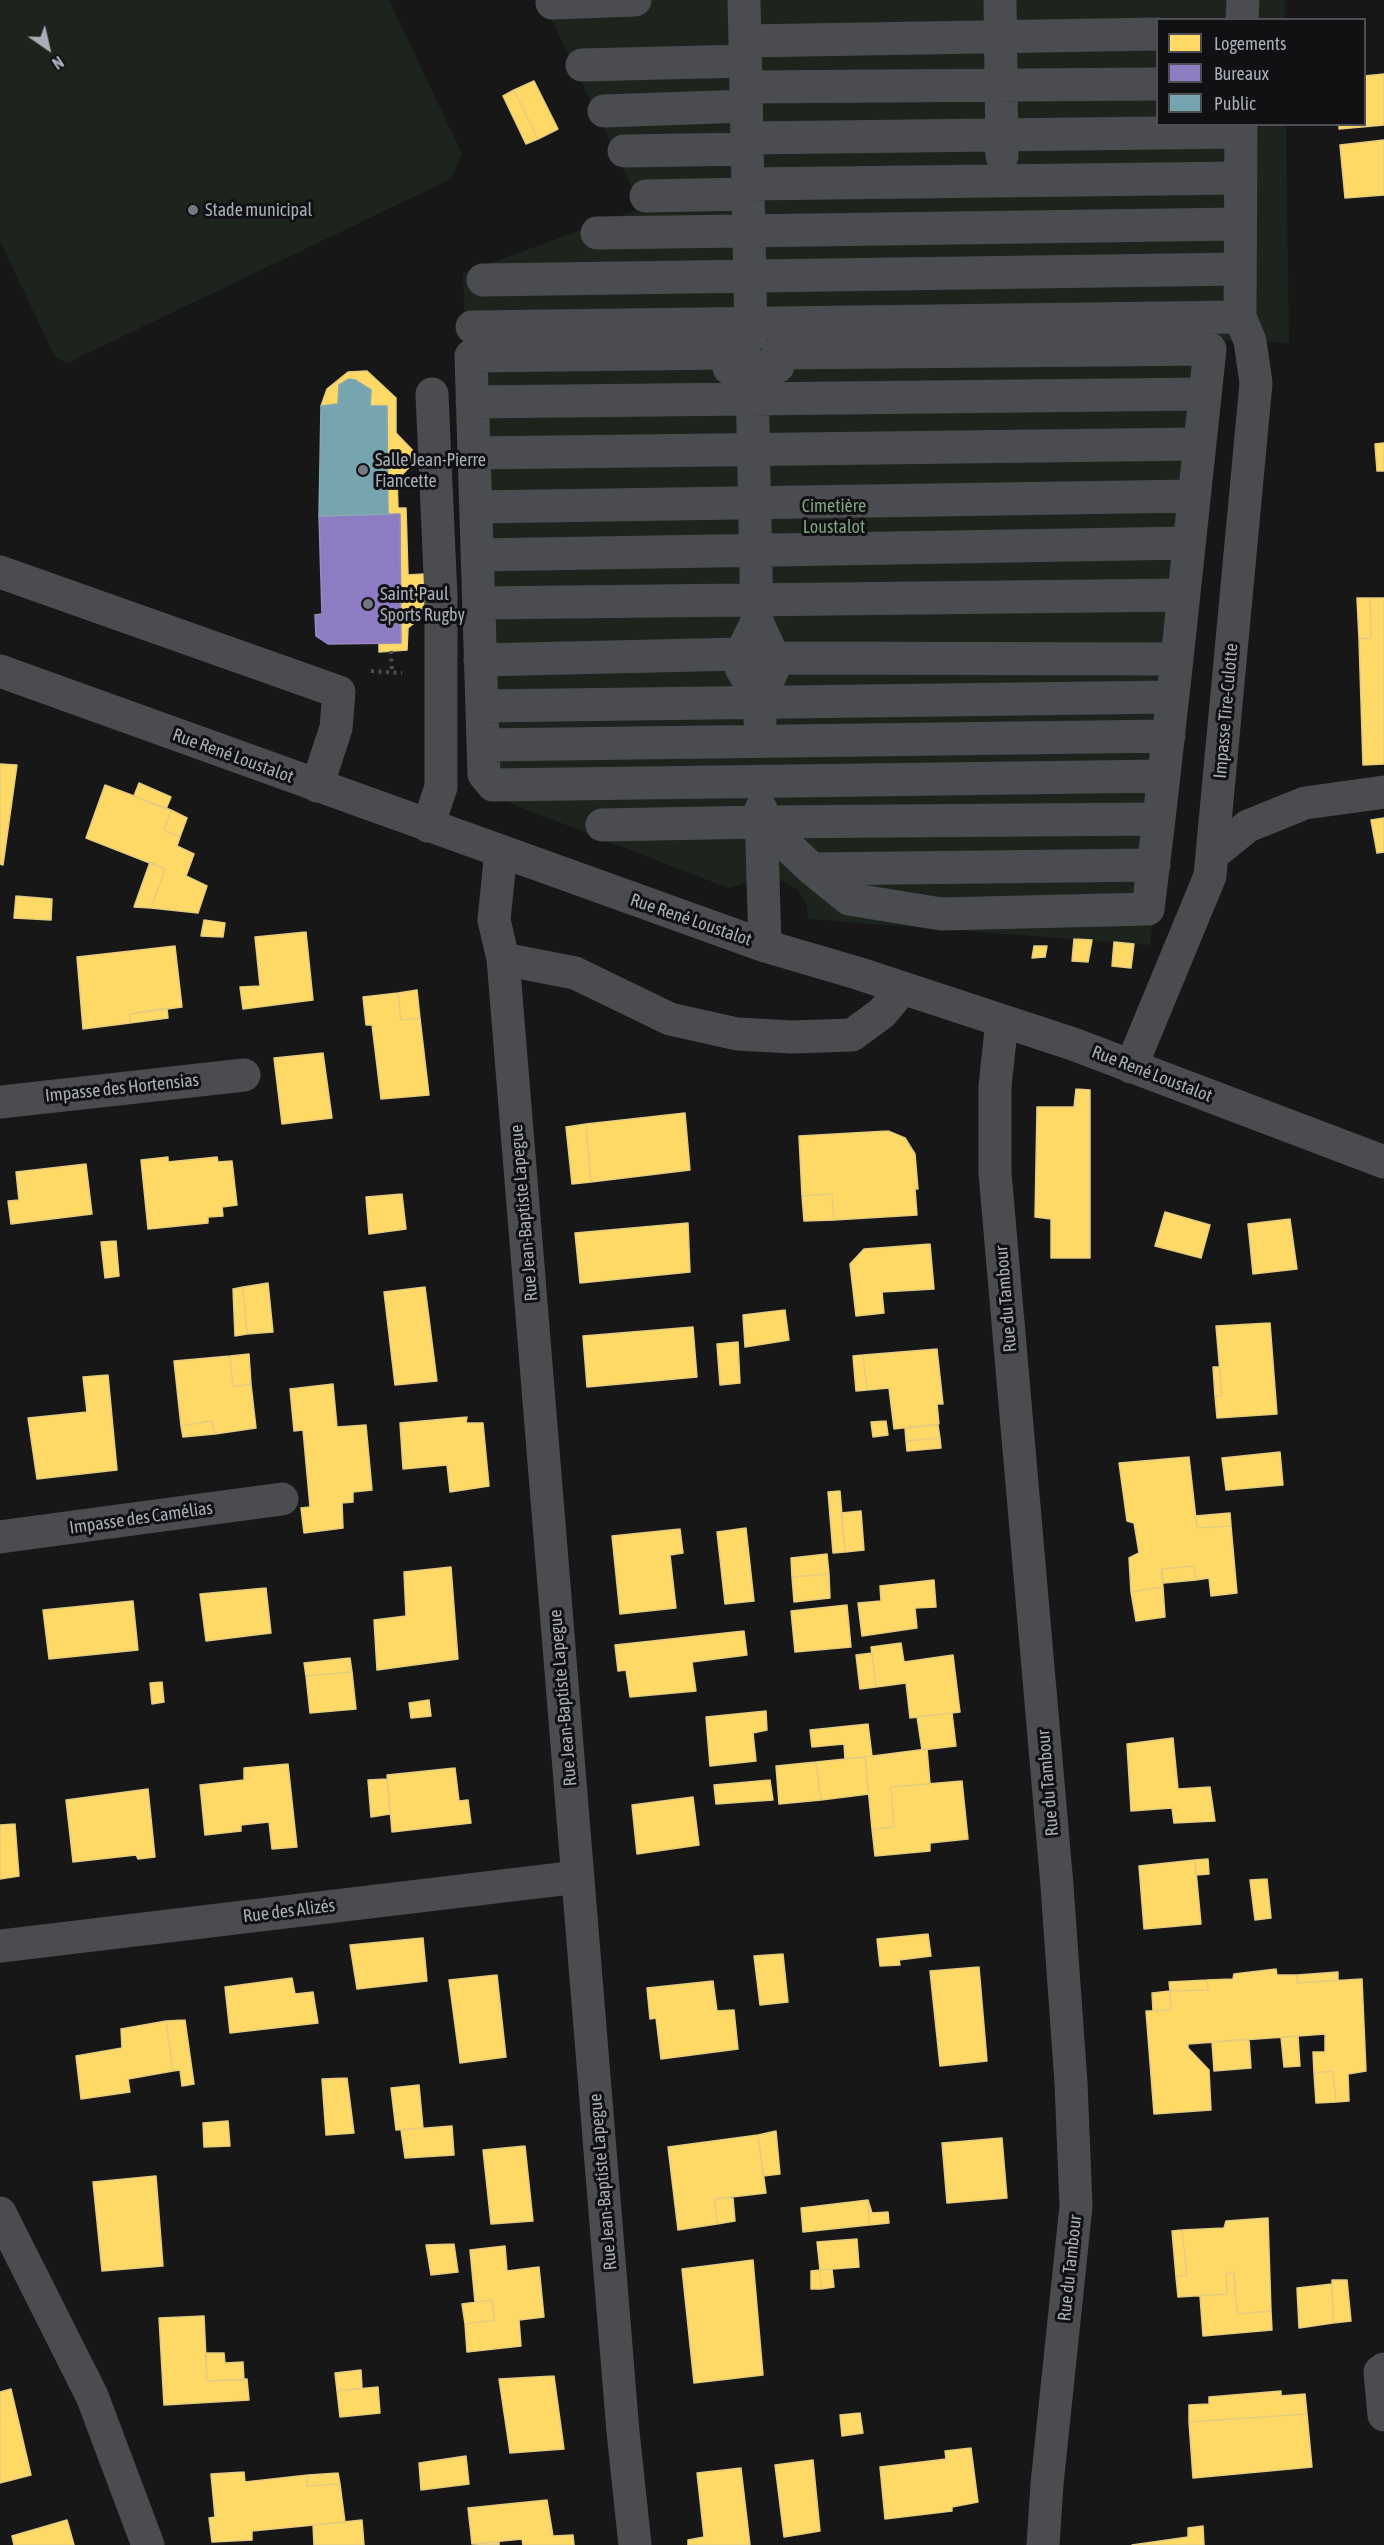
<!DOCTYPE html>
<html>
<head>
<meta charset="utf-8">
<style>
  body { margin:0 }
  #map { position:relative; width:1384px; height:2545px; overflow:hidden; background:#171717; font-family:"Asap Condensed",sans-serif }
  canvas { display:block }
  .legend { position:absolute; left:1156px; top:18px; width:210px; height:108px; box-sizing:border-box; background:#111113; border:2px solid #4d4f55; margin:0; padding:8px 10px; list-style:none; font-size:18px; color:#a8adb8 }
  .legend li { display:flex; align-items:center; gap:12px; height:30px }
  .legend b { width:30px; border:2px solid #4d4f55 }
  .north { position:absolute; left:18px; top:18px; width:60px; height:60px; -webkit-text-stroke:4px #111113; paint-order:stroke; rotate:146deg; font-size:16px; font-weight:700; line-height:24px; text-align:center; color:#a8adb8 }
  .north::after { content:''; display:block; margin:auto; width:21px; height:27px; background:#a8adb8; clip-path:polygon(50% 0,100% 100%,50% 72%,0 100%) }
</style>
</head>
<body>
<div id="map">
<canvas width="1384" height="2545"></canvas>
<ul class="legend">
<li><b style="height:16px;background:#ffd966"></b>Logements</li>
<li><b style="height:16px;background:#8e7cc3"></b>Bureaux</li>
<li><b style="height:16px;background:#76a5af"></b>Public</li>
</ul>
<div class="north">N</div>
</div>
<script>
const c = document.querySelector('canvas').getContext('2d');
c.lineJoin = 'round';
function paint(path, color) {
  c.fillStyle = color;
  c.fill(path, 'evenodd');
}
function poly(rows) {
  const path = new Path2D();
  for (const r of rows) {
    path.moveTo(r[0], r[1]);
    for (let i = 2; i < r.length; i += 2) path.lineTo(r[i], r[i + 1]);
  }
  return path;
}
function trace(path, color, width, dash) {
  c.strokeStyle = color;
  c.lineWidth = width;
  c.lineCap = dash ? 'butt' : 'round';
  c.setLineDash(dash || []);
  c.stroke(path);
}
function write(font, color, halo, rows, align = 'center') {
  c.font = font + ' "Asap Condensed",sans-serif';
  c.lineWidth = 6;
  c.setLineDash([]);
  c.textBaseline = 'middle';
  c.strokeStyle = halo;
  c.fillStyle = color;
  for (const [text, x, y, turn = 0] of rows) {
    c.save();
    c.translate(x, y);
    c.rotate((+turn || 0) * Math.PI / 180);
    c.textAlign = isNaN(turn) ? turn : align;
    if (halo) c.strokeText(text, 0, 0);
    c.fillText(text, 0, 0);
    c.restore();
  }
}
paint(poly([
  [0,0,389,0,462,154,451,179,67,363,55,357,0,241],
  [542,0,1285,0,1285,19,1158,20,1158,124,1286,125,1289,343,1220,340,1150,945,808,919,807,905,798,890,784,881,747,883,728,888,479,791,463,273,642,208]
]), '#1d241e');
const homes = poly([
  [1384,74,1384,125,1339,129,1339,124,1364,124,1364,76,1384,74],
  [534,81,558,129,538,139,514,90,534,81],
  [514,90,538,139,526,144,503,96,514,90],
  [1384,140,1384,195,1345,198,1340,145,1384,140],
  [367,371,396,398,396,433,419,457,397,480,398,508,406,508,408,575,424,574,424,615,408,628,407,650,379,652,379,644,401,643,400,514,388,514,387,406,370,406,371,390,355,380,349,379,339,385,338,404,321,406,327,389,348,372,367,371],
  [1384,443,1384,471,1377,471,1375,444,1384,443],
  [1357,598,1370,598,1371,638,1359,639,1357,598],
  [1370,598,1384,598,1384,764,1363,765,1359,639,1371,638,1370,598],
  [0,764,17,765,3,865,0,864,0,764],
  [139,783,171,797,166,809,134,796,139,783],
  [105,785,171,810,164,830,180,837,177,846,194,854,186,876,207,886,198,913,151,908,165,869,86,838,105,785],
  [171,810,187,818,180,837,164,830,171,810],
  [1384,818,1384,852,1377,853,1371,820,1384,818],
  [150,862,165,869,151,908,134,907,150,862],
  [16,896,52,899,51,920,14,918,16,896],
  [204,920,225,923,223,937,201,936,204,920],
  [306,932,313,1000,243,1009,240,987,260,986,255,937,306,932],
  [1074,939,1092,940,1088,962,1072,961,1074,939],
  [1114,942,1134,944,1131,968,1112,966,1114,942],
  [175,946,182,1007,130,1014,130,1023,83,1029,77,957,175,946],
  [1034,946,1047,946,1045,957,1032,958,1034,946],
  [417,990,420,1018,401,1020,398,993,417,990],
  [398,993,401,1020,420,1018,429,1095,381,1099,372,1025,366,1025,363,997,398,993],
  [167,1008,168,1018,130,1023,130,1014,167,1008],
  [323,1053,332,1118,282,1124,274,1058,323,1053],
  [1076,1089,1090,1090,1090,1258,1051,1258,1051,1219,1035,1217,1037,1107,1074,1107,1076,1089],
  [685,1113,690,1170,591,1182,586,1124,685,1113],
  [586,1124,591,1182,572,1184,566,1127,586,1124],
  [888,1131,905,1138,915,1154,918,1189,915,1189,917,1215,834,1220,832,1194,802,1196,799,1136,888,1131],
  [168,1157,168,1162,217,1157,218,1162,232,1161,237,1205,222,1207,223,1216,208,1217,208,1223,148,1229,141,1160,168,1157],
  [86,1164,92,1214,11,1224,8,1201,19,1200,16,1172,86,1164],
  [402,1194,406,1229,369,1234,366,1197,402,1194],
  [832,1194,834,1220,804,1221,802,1196,832,1194],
  [1165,1212,1210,1225,1201,1258,1155,1246,1165,1212],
  [1290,1219,1297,1269,1253,1274,1248,1224,1290,1219],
  [688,1223,690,1272,580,1283,575,1233,688,1223],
  [116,1241,119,1276,105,1278,101,1242,116,1241],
  [930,1244,934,1289,882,1292,884,1313,856,1316,850,1264,864,1249,930,1244],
  [268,1283,273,1332,247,1334,243,1287,268,1283],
  [243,1287,247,1334,235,1336,233,1289,243,1287],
  [425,1287,437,1381,395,1385,384,1292,425,1287],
  [785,1310,789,1340,745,1347,743,1315,785,1310],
  [1270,1323,1277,1414,1217,1418,1215,1396,1222,1396,1216,1326,1270,1323],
  [693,1327,697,1377,587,1387,583,1336,693,1327],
  [738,1342,740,1383,720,1385,717,1344,738,1342],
  [937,1349,943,1404,937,1404,939,1424,894,1429,889,1388,867,1390,863,1355,937,1349],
  [249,1354,251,1384,233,1387,230,1356,249,1354],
  [863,1355,867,1390,856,1391,853,1356,863,1355],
  [230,1356,233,1387,251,1384,256,1428,215,1434,212,1421,181,1426,174,1361,230,1356],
  [1213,1367,1219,1367,1222,1396,1215,1396,1213,1367],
  [108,1375,117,1470,37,1479,28,1418,87,1412,83,1377,108,1375],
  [333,1384,337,1427,366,1425,372,1490,353,1492,353,1502,342,1503,343,1528,304,1533,301,1508,310,1507,303,1430,294,1431,290,1389,333,1384],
  [467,1417,466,1423,483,1423,489,1486,450,1492,447,1465,403,1469,400,1423,467,1417],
  [212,1421,215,1434,183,1437,181,1426,212,1421],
  [886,1421,888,1435,873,1437,871,1422,886,1421],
  [938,1425,940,1438,906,1441,905,1428,938,1425],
  [940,1438,941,1448,907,1451,906,1441,940,1438],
  [1280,1452,1283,1485,1226,1490,1222,1458,1280,1452],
  [1189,1457,1197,1528,1231,1526,1237,1593,1211,1596,1209,1578,1196,1580,1194,1566,1161,1569,1163,1587,1131,1592,1129,1558,1139,1553,1134,1523,1127,1521,1119,1463,1189,1457],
  [840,1491,845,1552,833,1553,828,1492,840,1491],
  [861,1511,864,1550,845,1552,841,1513,861,1511],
  [1230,1513,1231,1526,1197,1528,1195,1516,1230,1513],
  [746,1528,754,1601,725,1604,717,1532,746,1528],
  [680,1529,683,1553,670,1555,676,1608,620,1614,612,1536,680,1529],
  [827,1554,829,1574,792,1577,791,1558,827,1554],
  [1194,1566,1196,1580,1164,1583,1161,1569,1194,1566],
  [451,1567,458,1659,377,1670,374,1620,406,1616,404,1572,451,1567],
  [829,1574,830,1598,794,1602,792,1577,829,1574],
  [934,1580,936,1607,915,1608,917,1628,862,1636,858,1603,881,1601,880,1586,934,1580],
  [1163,1587,1165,1617,1136,1621,1131,1592,1163,1587],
  [266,1588,271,1633,206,1641,200,1594,266,1588],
  [133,1601,138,1650,49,1659,43,1610,133,1601],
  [847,1605,851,1647,795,1652,791,1611,847,1605],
  [744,1631,747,1655,692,1662,696,1691,630,1697,626,1670,618,1671,615,1645,744,1631],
  [901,1643,904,1662,953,1655,960,1712,910,1718,906,1683,876,1687,871,1647,901,1643],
  [872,1653,876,1687,860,1689,856,1655,872,1653],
  [350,1658,352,1672,306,1676,304,1663,350,1658],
  [352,1672,356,1709,310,1713,306,1676,352,1672],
  [162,1682,164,1702,152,1704,150,1683,162,1682],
  [429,1700,431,1716,411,1718,409,1703,429,1700],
  [766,1711,767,1730,753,1733,756,1761,710,1766,706,1717,766,1711],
  [952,1713,956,1746,922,1750,917,1717,952,1713],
  [868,1724,872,1756,845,1759,844,1744,812,1747,810,1730,868,1724],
  [1173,1738,1178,1789,1210,1787,1215,1821,1174,1823,1172,1808,1131,1811,1127,1744,1173,1738],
  [927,1749,930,1784,891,1787,894,1827,872,1829,865,1757,927,1749],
  [865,1757,869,1794,821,1800,816,1762,865,1757],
  [816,1762,821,1800,779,1804,776,1766,816,1762],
  [288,1764,297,1847,272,1849,269,1822,241,1825,241,1831,205,1835,200,1785,244,1780,244,1768,288,1764],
  [455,1768,459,1801,468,1800,471,1823,392,1832,387,1775,455,1768],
  [387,1779,390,1814,371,1817,368,1780,387,1779],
  [770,1780,773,1800,716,1804,714,1785,770,1780],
  [962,1781,968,1839,930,1843,930,1851,875,1856,872,1829,894,1827,891,1787,962,1781],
  [148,1789,155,1857,138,1859,136,1855,73,1862,66,1800,148,1789],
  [693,1797,699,1845,637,1854,632,1805,693,1797],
  [15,1824,19,1876,0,1879,0,1825,15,1824],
  [1208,1859,1209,1874,1196,1875,1195,1860,1208,1859],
  [1195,1860,1201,1924,1144,1929,1139,1866,1195,1860],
  [1267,1879,1271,1918,1255,1920,1250,1880,1267,1879],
  [928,1934,931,1956,899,1960,900,1965,880,1966,877,1939,928,1934],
  [423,1938,427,1981,357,1989,350,1945,423,1938],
  [783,1954,788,2002,760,2005,754,1956,783,1954],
  [979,1967,987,2061,940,2066,930,1971,979,1967],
  [1276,1969,1277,1975,1297,1975,1297,1983,1362,1979,1366,2071,1348,2074,1349,2101,1336,2102,1333,2071,1314,2073,1313,2052,1325,2052,1325,2034,1298,2036,1188,2044,1188,2048,1209,2070,1211,2110,1154,2114,1146,2011,1171,2010,1170,1991,1208,1990,1207,1980,1233,1979,1234,1974,1276,1969],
  [1338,1972,1338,1980,1297,1983,1297,1975,1338,1972],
  [497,1975,506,2057,460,2063,449,1980,497,1975],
  [292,1978,295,1994,313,1992,318,2023,230,2033,225,1987,292,1978],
  [1207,1980,1208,1990,1170,1991,1169,1982,1207,1980],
  [713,1981,717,2011,734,2010,738,2049,661,2059,656,2018,650,2019,647,1988,713,1981],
  [1170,1991,1171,2010,1153,2011,1152,1993,1170,1991],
  [185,2020,194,2084,182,2086,180,2070,173,2071,166,2021,185,2020],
  [166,2021,173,2071,128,2079,130,2092,81,2099,76,2056,122,2048,121,2029,166,2021],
  [1298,2036,1300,2066,1284,2067,1281,2037,1298,2036],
  [1249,2039,1251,2068,1214,2071,1212,2042,1249,2039],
  [1333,2071,1336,2102,1316,2103,1314,2073,1333,2071],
  [347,2078,354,2133,326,2135,322,2079,347,2078],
  [419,2085,423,2128,396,2130,391,2088,419,2085],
  [228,2121,230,2146,204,2147,203,2123,228,2121],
  [452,2126,454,2155,405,2158,401,2130,452,2126],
  [776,2131,780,2174,763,2176,758,2135,776,2131],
  [758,2135,766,2193,715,2199,717,2224,678,2230,668,2147,758,2135],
  [1002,2138,1007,2198,947,2203,942,2143,1002,2138],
  [525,2146,533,2221,491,2224,483,2150,525,2146],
  [156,2176,163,2266,102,2271,93,2182,156,2176],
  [733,2198,735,2221,717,2224,715,2199,733,2198],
  [868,2200,872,2213,888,2212,889,2223,869,2225,868,2200],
  [868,2200,869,2225,803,2232,801,2208,868,2200],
  [1268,2218,1271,2311,1237,2314,1234,2272,1226,2274,1227,2294,1178,2297,1176,2277,1187,2275,1182,2230,1224,2228,1226,2221,1268,2218],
  [1182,2230,1187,2275,1176,2277,1172,2231,1182,2230],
  [857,2239,859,2267,820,2270,817,2242,857,2239],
  [454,2244,458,2272,431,2275,426,2245,454,2244],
  [505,2246,507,2271,539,2267,544,2317,519,2320,521,2346,467,2352,465,2324,495,2320,491,2300,475,2302,470,2250,505,2246],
  [753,2260,763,2375,694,2383,682,2269,753,2260],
  [832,2269,834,2287,821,2289,820,2270,832,2269],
  [820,2270,821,2289,811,2289,811,2271,820,2270],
  [1234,2272,1237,2314,1271,2311,1272,2330,1203,2336,1200,2296,1227,2294,1226,2274,1234,2272],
  [1332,2280,1347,2280,1351,2321,1333,2323,1332,2280],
  [1332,2284,1333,2323,1299,2328,1297,2288,1332,2284],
  [491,2300,495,2320,465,2324,462,2304,491,2300],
  [204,2316,207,2381,247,2379,249,2400,164,2405,159,2318,204,2316],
  [206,2353,224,2353,225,2363,243,2362,244,2380,207,2381,206,2353],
  [361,2370,362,2388,337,2391,335,2373,361,2370],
  [554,2376,564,2449,510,2453,499,2379,554,2376],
  [378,2387,380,2413,340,2417,337,2391,378,2387],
  [11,2389,31,2475,0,2483,0,2392,11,2389],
  [1281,2391,1281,2396,1305,2394,1307,2414,1189,2422,1189,2405,1209,2404,1209,2397,1281,2391],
  [860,2413,863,2433,842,2436,840,2415,860,2413],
  [1307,2414,1312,2467,1193,2478,1189,2422,1307,2414],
  [971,2448,978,2502,952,2507,952,2511,885,2519,880,2467,946,2459,945,2451,971,2448],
  [466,2456,469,2484,421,2490,419,2463,466,2456],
  [813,2460,820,2531,784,2537,775,2465,813,2460],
  [741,2468,750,2545,688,2545,688,2540,704,2537,697,2473,741,2468],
  [244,2472,245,2482,308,2475,307,2486,340,2484,345,2522,252,2531,252,2540,212,2542,209,2518,215,2517,211,2474,244,2472],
  [338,2473,340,2484,307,2486,308,2475,338,2473],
  [547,2500,553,2536,573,2535,574,2545,523,2545,522,2539,472,2544,468,2508,547,2500],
  [67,2520,74,2545,14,2545,12,2536,67,2520],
  [362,2520,364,2545,314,2545,313,2525,362,2520],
  [1203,2526,1204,2545,1132,2545,1188,2537,1188,2528,1203,2526],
  [499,2542,499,2545,473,2544,499,2542]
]);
paint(homes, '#ffd966');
trace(homes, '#e5cc7f', 1.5);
const offices = poly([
  [400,514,401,643,328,644,316,636,315,615,322,614,319,516,400,514]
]);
paint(offices, '#8e7cc3');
trace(offices, '#968bc0', 1.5);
const public = poly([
  [349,379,355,380,371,390,370,406,387,406,388,514,319,516,321,406,338,404,339,385,349,379]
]);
paint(public, '#76a5af');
trace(public, '#85a7b2', 1.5);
trace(poly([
  [391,651,392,673],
  [371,671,402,673]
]), '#4d4e52', 4, [3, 4.5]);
trace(poly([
  [744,0,745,41],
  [1000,0,1002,156],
  [552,3,635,0],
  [1242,20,1243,0],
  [582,65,745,61],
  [746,87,1158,84],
  [604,111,746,106],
  [747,138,1241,132],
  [624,151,747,149],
  [748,184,1240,178],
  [646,196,748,194],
  [597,233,1239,224],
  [483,280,1239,269],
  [472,327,1240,317],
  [751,336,745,41,1158,34],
  [752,378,757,622],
  [472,402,1205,394],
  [474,453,1200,444],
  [476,507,1194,496],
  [477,555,1189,543],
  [0,572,339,692,336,728,317,786],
  [479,603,1183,595],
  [774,658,1177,659],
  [480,660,741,654],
  [0,671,765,946,857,973,1073,1044,1384,1162],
  [760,699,741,668,741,654,757,622,774,658,774,667,760,699,760,721],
  [482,706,1172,697],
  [483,745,1169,736],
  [761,809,765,946],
  [1159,819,1177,659,1210,349,778,353,778,366,729,368,730,353,471,356,484,774,493,785,1164,776],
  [602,825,762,822,1159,819,1148,909,941,914,849,899,812,869,762,822],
  [428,826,441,787,441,597,432,394],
  [501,851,494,920,503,959,623,2432,635,2545],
  [1212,855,1248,826,1305,803,1384,792],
  [812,869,1154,865],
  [503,959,575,973,670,1019,737,1034,792,1037,852,1035,882,1013,902,989],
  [1002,1021,995,1086,995,1173,1057,1886,1071,2083,1076,2206,1047,2484,1043,2545],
  [1131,1067,1210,876,1256,383,1250,341,1240,317,1241,124],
  [0,1102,244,1075],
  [0,1537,282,1499],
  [0,1946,578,1877],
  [0,2213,92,2396,148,2545],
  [1384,2369,1380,2372,1384,2415]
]), '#4b4c50', 33);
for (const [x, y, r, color] of [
  [193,210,6,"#757880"],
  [363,470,6,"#757880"],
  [368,604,6,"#757880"]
]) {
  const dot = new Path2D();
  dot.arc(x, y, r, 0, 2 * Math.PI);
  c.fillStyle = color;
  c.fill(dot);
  trace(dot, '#111113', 2);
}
write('18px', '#a8adb8', '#111113', [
  ["Stade municipal",205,210],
  ["Salle Jean-Pierre",375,460],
  ["Fiancette",375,481],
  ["Saint-Paul",380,594],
  ["Sports Rugby",380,615]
], 'left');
write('18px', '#7fa381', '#111113', [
  ["Cimetière",834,506],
  ["Loustalot",834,527]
]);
write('18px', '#a8adb8', '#111113', [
  ["Impasse Tire-Culotte",1226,711,-85],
  ["Rue René Loustalot",233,756,20],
  ["Rue René Loustalot",691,920,19],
  ["Rue René Loustalot",1152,1074,21],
  ["Impasse des Hortensias",122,1088,-6],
  ["Rue Jean-Baptiste Lapegue",524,1213,-95],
  ["Rue du Tambour",1006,1299,-95],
  ["Impasse des Camélias",141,1518,-8],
  ["Rue Jean-Baptiste Lapegue",563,1698,-95],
  ["Rue du Tambour",1048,1783,-95],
  ["Rue des Alizés",289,1911,-7],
  ["Rue Jean-Baptiste Lapegue",603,2182,-95],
  ["Rue du Tambour",1070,2268,-84]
]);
</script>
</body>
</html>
